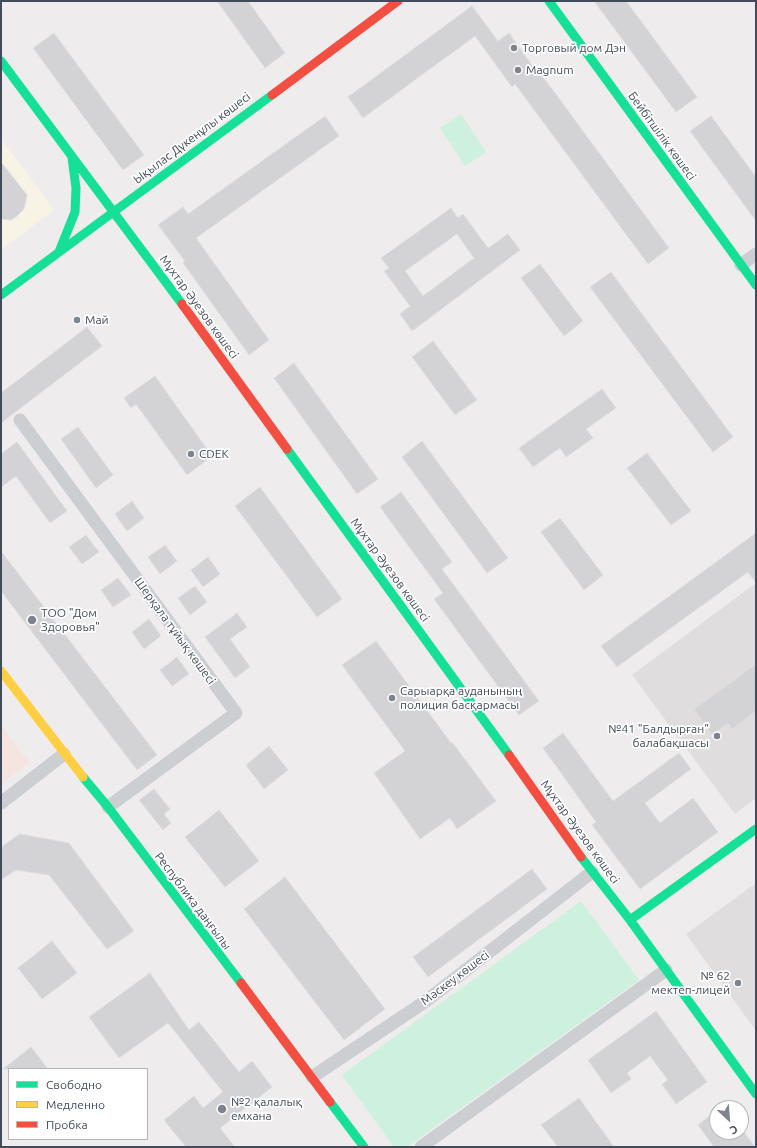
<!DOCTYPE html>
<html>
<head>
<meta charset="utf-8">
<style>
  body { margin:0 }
  #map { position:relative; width:757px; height:1148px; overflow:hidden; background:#eeecec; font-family:Ubuntu,sans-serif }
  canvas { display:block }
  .frame { position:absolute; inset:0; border:2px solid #424b5a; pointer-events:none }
  .legend { position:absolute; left:8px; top:1068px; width:140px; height:72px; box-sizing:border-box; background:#fff; border:1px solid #b3b7bd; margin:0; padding:5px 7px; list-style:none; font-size:12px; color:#424b5a }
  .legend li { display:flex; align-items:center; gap:8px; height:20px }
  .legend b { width:20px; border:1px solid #b3b7bd }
  .north { position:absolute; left:709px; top:1100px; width:40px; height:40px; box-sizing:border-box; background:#fff; border:1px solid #b3b7bd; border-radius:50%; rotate:154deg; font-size:11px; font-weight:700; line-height:16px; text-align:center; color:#424b5a }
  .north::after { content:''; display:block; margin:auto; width:14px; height:18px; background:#7e838d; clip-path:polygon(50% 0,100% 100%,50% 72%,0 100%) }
</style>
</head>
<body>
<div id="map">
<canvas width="757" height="1148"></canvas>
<div class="frame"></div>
<ul class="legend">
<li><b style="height:5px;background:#16e098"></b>Свободно</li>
<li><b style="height:5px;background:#ffcf43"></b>Медленно</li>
<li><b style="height:5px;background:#f24e42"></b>Пробка</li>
</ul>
<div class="north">С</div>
</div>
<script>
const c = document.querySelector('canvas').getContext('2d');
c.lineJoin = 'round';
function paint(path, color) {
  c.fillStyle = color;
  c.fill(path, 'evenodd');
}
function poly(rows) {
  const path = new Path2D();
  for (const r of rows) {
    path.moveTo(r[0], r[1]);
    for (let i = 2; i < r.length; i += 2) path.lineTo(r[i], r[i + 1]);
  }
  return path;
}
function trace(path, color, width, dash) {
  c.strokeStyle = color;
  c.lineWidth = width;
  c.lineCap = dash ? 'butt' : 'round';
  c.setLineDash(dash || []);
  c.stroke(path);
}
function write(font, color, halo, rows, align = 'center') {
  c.font = font + ' Ubuntu,sans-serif';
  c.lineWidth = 3.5;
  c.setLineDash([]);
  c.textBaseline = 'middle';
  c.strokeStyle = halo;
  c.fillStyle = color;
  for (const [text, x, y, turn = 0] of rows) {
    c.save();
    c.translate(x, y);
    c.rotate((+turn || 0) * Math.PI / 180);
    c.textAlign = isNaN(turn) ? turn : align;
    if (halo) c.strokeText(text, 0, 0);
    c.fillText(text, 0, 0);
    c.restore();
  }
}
paint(poly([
  [1,138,54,210,1,250]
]), '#f7f3e5');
paint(poly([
  [756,583,756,798,735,814,632,675],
  [756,883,756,1031,686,934]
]), '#dfddde');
paint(poly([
  [1,725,29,763,1,784]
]), '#f6e4e0');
paint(poly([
  [461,114,486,152,465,166,440,128],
  [581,901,639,980,407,1147,394,1147,342,1075]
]), '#cdf0df');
const building = poly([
  [217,1,248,1,285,53,265,68,217,1],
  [594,1,626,1,697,97,676,112,594,1],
  [472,6,498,41,509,33,539,75,541,74,669,248,648,264,515,84,512,87,475,36,363,118,348,97,472,6],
  [54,33,144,155,123,170,33,48,54,33],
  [325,116,339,136,196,238,269,340,249,355,183,263,185,261,158,225,183,207,188,214,325,116],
  [711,116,756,177,756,221,690,131,711,116],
  [1,162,27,195,24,209,17,216,11,220,1,219,1,162],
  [451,208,458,218,463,214,488,248,508,234,520,250,412,331,400,314,410,306,384,271,389,268,381,258,451,208],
  [457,234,474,258,423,296,405,271,457,234],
  [540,264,583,321,564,336,521,278,540,264],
  [611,272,733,437,713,452,590,287,611,272],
  [87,327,102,346,1,423,1,393,87,327],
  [433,341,477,400,455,415,412,357,433,341],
  [294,363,378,479,357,494,274,378,294,363],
  [155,376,212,456,187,475,136,404,131,408,124,398,155,376],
  [602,389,616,408,586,429,593,438,566,457,560,448,533,467,519,448,602,389],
  [78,427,113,475,96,488,61,439,78,427],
  [422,441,508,558,487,573,402,457,422,441],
  [17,442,67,511,50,523,16,476,1,487,1,454,17,442],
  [647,453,691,511,671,525,627,468,647,453],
  [260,487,342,599,317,617,235,506,260,487],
  [401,492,452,562,442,569,539,701,519,715,434,599,443,593,380,507,401,492],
  [132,501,144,518,127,531,115,514,132,501],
  [560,518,603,575,584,590,541,532,560,518],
  [756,533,756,583,748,572,617,667,601,646,756,533],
  [86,535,99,552,82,564,69,547,86,535],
  [165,545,177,561,160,574,148,557,165,545],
  [1,551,157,755,137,770,1,591,1,551],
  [208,557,220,574,203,587,191,570,208,557],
  [118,578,131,595,113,607,101,590,118,578],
  [195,586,207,602,190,615,178,598,195,586],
  [237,613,247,627,230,639,250,667,235,678,205,637,237,613],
  [149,619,161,636,144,649,132,632,149,619],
  [376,641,451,743,452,742,496,801,457,829,450,818,420,839,374,773,405,751,342,665,376,641],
  [177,657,189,674,172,686,160,670,177,657],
  [756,664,756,711,732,729,728,723,712,735,694,709,756,664],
  [563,733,613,801,679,753,691,769,645,803,660,823,693,798,718,832,640,889,592,825,596,822,543,748,563,733],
  [269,746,288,770,264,789,246,765,269,746],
  [154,789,170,809,164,814,171,823,163,830,139,800,154,789],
  [219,810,259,861,225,887,185,837,219,810],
  [20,834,69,843,134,931,107,949,49,875,16,870,1,880,1,847,20,834],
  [532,869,547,889,428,977,413,957,532,869],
  [285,877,385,1009,344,1040,244,909,285,877],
  [52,941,77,973,42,999,18,968,52,941],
  [150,973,189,1030,199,1022,239,1072,252,1061,272,1087,220,1128,235,1147,186,1147,164,1120,194,1096,203,1108,223,1092,168,1023,119,1058,89,1017,150,973],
  [656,1011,707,1082,676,1104,662,1084,668,1080,650,1056,627,1073,631,1079,611,1093,588,1060,656,1011],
  [31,1047,48,1069,3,1069,31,1047],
  [579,1098,614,1147,558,1147,541,1125,579,1098],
  [717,1110,717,1132,744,1132,755,1147,714,1147,698,1125,717,1110]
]);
paint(building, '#d3d3d5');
trace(building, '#dededf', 1);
trace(poly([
  [741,265,756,254],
  [20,420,236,713,108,807],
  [1,803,64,754],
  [312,1077,426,1001,592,872],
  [421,1147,666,970]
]), '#ccced2', 13);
trace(poly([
  [549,1,756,285],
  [1,61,182,304],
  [59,252,75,212,76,188,72,158],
  [1,295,272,95],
  [287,449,509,755],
  [83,777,108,807,241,983],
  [581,857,630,920,756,1094],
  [630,920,756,829],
  [330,1102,364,1147]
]), '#16e098', 9);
trace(poly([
  [1,671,83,777]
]), '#ffcf43', 9);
trace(poly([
  [272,95,398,1],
  [182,304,287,449],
  [509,755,581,857],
  [241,983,330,1102]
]), '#f24e42', 9);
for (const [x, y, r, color] of [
  [514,48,4,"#7e838d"],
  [518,70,4,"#7e838d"],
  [77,320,4,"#7e838d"],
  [191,454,4,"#7e838d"],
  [32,620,5,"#7e838d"],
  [392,698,4,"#7e838d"],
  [717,736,4,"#7e838d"],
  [738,983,4,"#7e838d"],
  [222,1109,5,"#7e838d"]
]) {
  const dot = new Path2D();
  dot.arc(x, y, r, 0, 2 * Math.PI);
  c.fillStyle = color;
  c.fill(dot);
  trace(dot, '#fff', 1.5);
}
write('12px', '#424b5a', '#fff', [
  ["Торговый дом Дэн",522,48],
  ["Magnum",526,70],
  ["Май",85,320],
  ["CDEK",199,454],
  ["ТОО \"Дом",41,613],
  ["Здоровья\"",41,627],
  ["Сарыарқа ауданының",400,691],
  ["полиция басқармасы",400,705],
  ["№41 \"Балдырған\"",709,729,"right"],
  ["балабақшасы",709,743,"right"],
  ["№ 62",730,976,"right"],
  ["мектеп-лицей",730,990,"right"],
  ["№2 қалалық",231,1102],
  ["емхана",231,1116]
], 'left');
write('12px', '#424b5a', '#fff', [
  ["Бейбітшілік көшесі",662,136,54],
  ["Ықылас Дүкенұлы көшесі",192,138,-37],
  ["Мұхтар Әуезов көшесі",199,307,54],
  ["Мұхтар Әуезов көшесі",390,570,54],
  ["Шерқала тұйық көшесі",175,631,54],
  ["Мұхтар Әуезов көшесі",580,832,54],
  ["Республика даңғылы",193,901,53],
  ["Мәскеу көшесі",455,978,-37]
]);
</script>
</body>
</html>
